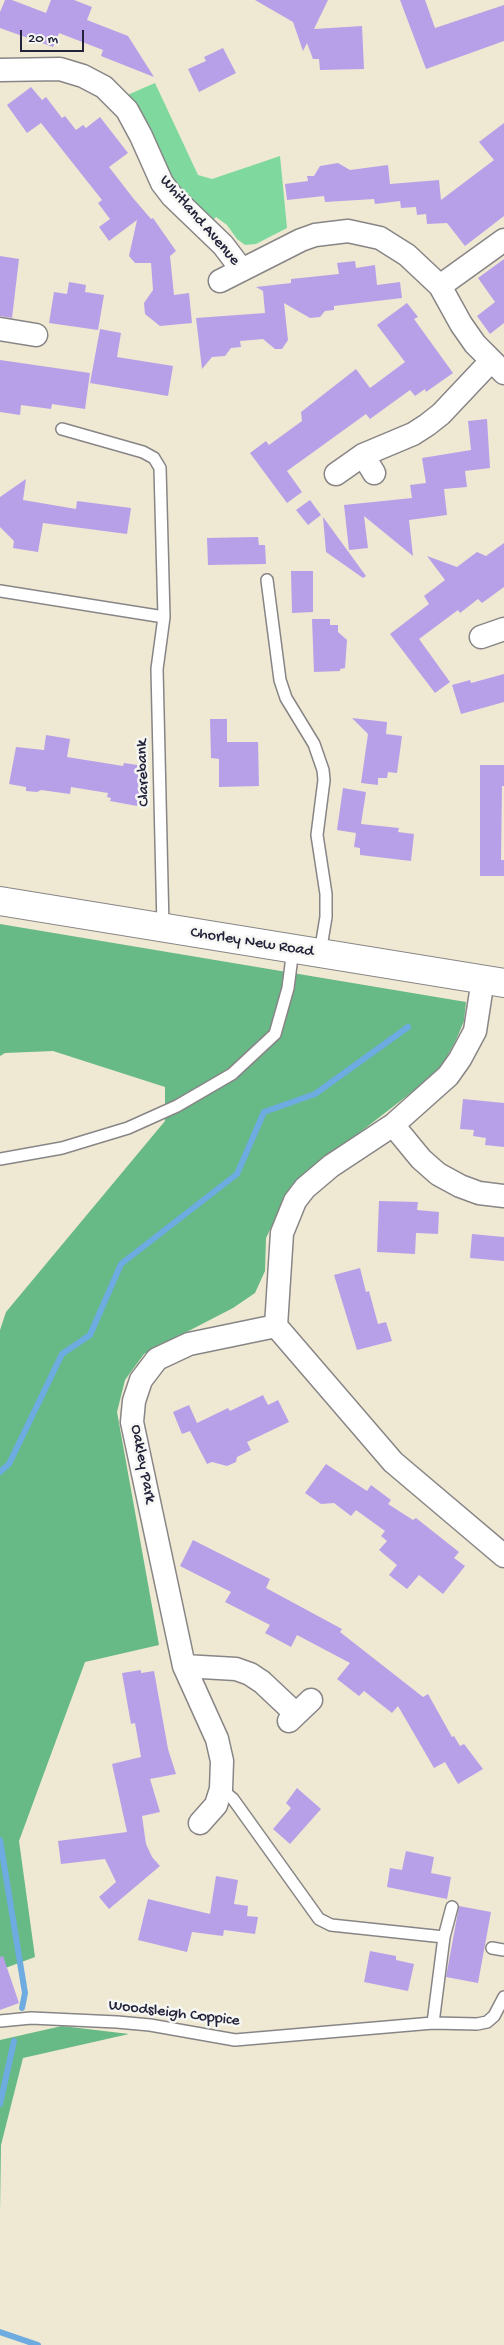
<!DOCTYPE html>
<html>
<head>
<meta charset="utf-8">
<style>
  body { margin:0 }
  #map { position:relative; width:504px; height:2345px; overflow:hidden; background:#efe8d2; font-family:"Gochi Hand",sans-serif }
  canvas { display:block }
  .scale { position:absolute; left:20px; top:30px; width:64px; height:22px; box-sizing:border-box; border:2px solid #22223b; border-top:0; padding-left:6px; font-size:15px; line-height:18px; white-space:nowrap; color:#22223b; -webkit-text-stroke:4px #f6f6f2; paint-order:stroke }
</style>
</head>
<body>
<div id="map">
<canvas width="504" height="2345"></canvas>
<div class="scale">20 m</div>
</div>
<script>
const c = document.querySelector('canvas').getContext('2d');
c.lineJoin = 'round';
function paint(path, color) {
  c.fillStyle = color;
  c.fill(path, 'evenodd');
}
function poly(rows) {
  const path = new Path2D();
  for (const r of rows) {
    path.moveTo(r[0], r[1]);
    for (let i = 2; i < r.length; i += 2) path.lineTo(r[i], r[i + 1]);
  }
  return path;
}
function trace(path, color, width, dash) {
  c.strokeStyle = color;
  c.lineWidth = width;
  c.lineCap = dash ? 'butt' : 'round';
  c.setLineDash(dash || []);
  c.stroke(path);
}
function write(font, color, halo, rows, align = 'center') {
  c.font = font + ' "Gochi Hand",sans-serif';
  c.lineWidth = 5;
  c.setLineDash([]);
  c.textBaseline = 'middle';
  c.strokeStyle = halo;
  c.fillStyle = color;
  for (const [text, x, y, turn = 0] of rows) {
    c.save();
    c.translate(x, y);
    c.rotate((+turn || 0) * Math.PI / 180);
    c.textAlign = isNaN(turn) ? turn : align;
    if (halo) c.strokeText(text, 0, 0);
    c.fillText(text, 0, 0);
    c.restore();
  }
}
paint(poly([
  [155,83,198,175,212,179,280,156,287,228,256,244,245,245,237,239,227,225,216,217,211,222,180,190,162,164,125,96]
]), '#7fd99f');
paint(poly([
  [0,924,466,1002,464,1021,456,1040,439,1071,292,1185,266,1238,265,1271,255,1293,233,1308,144,1354,125,1380,117,1412,159,1645,85,1662,19,1841,35,1957,0,1970,0,1330,6,1312,165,1121,165,1087,53,1051,5,1053,0,1056],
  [62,2026,129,2034,23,2058,1,2145,0,2212,0,2040]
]), '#67b986');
trace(poly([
  [0,1472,9,1464,62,1354,90,1335,121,1264,237,1174,264,1112,315,1094,408,1027],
  [0,1840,25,1993,22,2008],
  [0,2104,14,2041],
  [0,2332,38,2345]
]), '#6dabe0', 6);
paint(poly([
  [5,0,12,0,46,13,51,0,74,0,92,7,87,20,128,36,154,77,101,56,103,50,59,33,53,47,0,28,0,12],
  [255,0,328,0,314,29,362,26,364,69,320,70,319,59,313,59,307,43,303,51,293,22],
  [400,0,425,0,435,28,504,5,504,41,426,69],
  [223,48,236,73,199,92,188,69,206,61,204,57],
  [31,87,42,100,46,97,62,118,65,116,76,130,83,125,86,128,100,117,128,153,109,167,133,198,151,219,153,218,176,251,170,256,174,295,189,293,192,323,160,326,145,314,144,303,153,290,151,263,135,263,129,256,137,220,109,241,99,227,110,219,98,203,102,200,41,123,27,133,7,105],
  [504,123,504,216,465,246,447,223,427,224,426,214,417,215,416,207,401,208,400,201,375,204,374,199,325,202,324,196,287,200,285,184,308,181,307,176,314,176,320,166,338,163,350,170,388,165,390,184,439,180,441,200,494,160,479,142],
  [0,256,19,259,12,318,0,316],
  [504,259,504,323,490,334,477,316,495,302,478,278],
  [355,261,356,268,375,265,377,285,400,282,402,298,334,306,334,310,325,311,320,317,310,318,284,303,288,340,282,349,275,349,263,339,240,341,241,347,231,348,225,356,212,357,202,369,196,318,265,313,263,291,256,287,291,283,291,279,339,274,337,263],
  [69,282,86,285,85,292,104,295,98,330,49,323,54,292,67,294],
  [407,303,418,317,414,319,453,373,426,392,425,389,415,396,410,390,370,419,366,414,287,471,302,492,287,503,250,453,266,441,269,445,302,421,301,412,356,369,370,388,405,362,377,325],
  [100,329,121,333,117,357,173,366,168,396,90,383],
  [0,360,90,373,85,409,52,404,51,409,21,405,20,415,0,412],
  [487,419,490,468,465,471,467,487,444,489,447,515,409,520,413,556,364,516,368,548,349,550,344,505,412,498,410,485,426,483,422,458,471,450,468,421],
  [26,479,23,500,76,509,77,501,131,508,127,534,43,523,38,552,13,548,14,541,0,527,0,497],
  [310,500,321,515,308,525,296,510],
  [323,517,366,576,363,578,326,552],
  [258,537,259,545,265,545,266,564,208,565,207,538],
  [504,543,504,587,482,603,478,599,460,613,458,610,419,639,450,682,435,693,390,634,429,604,424,596,445,580,427,556,457,567,477,552,486,556],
  [291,571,313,571,313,612,292,613],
  [312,619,330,619,330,625,338,625,338,632,347,640,345,668,340,669,340,671,314,672],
  [504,674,504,702,461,714,452,685,470,680,471,683],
  [352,718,387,722,386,734,402,736,397,773,388,772,387,778,378,778,378,785,361,783,368,734],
  [210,719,227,719,227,742,258,742,259,786,219,787,219,759,211,758],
  [46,735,70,739,67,757,123,766,124,763,144,766,137,806,110,801,111,798,107,797,108,793,71,787,70,794,41,790,37,792,26,791,26,787,9,784,16,747,44,750],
  [480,765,504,765,504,786,502,786,501,860,504,860,504,876,480,876],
  [343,788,366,792,361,824,399,828,398,832,414,834,411,861,360,855,360,848,354,847,356,833,337,830],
  [463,1099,504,1103,504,1147,485,1145,486,1138,473,1136,474,1130,460,1129],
  [379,1201,418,1202,417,1210,439,1212,438,1234,416,1233,415,1254,377,1252],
  [472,1234,504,1237,504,1261,470,1258],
  [360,1268,366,1292,369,1291,378,1324,386,1322,392,1341,357,1350,334,1275],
  [263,1395,268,1405,278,1400,289,1422,247,1442,251,1450,237,1457,236,1462,227,1466,212,1462,207,1464,190,1431,182,1434,173,1412,189,1405,197,1423,228,1408,230,1411],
  [326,1464,367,1491,371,1485,391,1500,388,1504,413,1520,416,1518,459,1552,454,1558,465,1566,443,1594,419,1575,407,1589,389,1575,397,1565,379,1550,387,1541,381,1536,385,1531,356,1510,351,1516,334,1503,321,1504,305,1493],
  [193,1540,270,1579,266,1588,342,1629,340,1632,423,1697,428,1694,452,1737,454,1736,460,1746,464,1744,483,1769,458,1784,445,1762,434,1768,398,1706,392,1713,364,1691,359,1696,337,1679,350,1663,297,1635,291,1647,265,1633,270,1625,225,1602,231,1592,180,1566],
  [141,1670,141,1673,154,1671,168,1749,176,1774,150,1779,160,1812,142,1816,146,1844,152,1857,160,1866,109,1909,99,1897,116,1882,105,1859,61,1864,58,1841,127,1832,112,1764,141,1757,135,1723,131,1724,122,1673],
  [297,1788,321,1809,290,1844,273,1829,291,1808,286,1803],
  [406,1851,434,1857,431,1873,451,1877,447,1899,387,1887,390,1868,402,1870],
  [216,1876,238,1880,234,1904,248,1906,247,1916,258,1917,255,1934,224,1930,223,1936,192,1932,187,1952,138,1940,148,1899,210,1914],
  [459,1906,491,1912,478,1983,446,1977],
  [370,1951,396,1956,396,1960,414,1964,408,1991,364,1982],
  [3,1956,19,2003,0,2010,0,1957]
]), '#b8a0e9');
const service = poly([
  [62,429,143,452,154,458,160,468,164,617,157,669,163,927],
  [267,580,280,680,286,698,314,744,323,770,324,780,317,835,326,894,326,917,320,953],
  [0,591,164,617],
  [0,1159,62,1148,128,1128,177,1106,232,1074,275,1034,288,988,293,949],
  [221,1789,233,1799,319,1919,331,1925,444,1937],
  [492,1948,504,1950],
  [0,2021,31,2018,117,2022,150,2025,235,2040,433,2023,477,2024,487,2022,494,2016,504,1997],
  [433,2023,444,1937,452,1907]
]);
const minor = poly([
  [0,70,60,69,83,76,104,87,127,110,141,136,162,183,172,196,223,245,242,270],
  [220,281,301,240,315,235,348,231,380,238,407,255,440,286,461,324,475,344,504,373],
  [440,286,504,240],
  [0,329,36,335],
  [363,455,374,473],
  [336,474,363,455,413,434,427,425,441,414,491,361],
  [481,637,504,629],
  [483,979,475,1031,460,1059,448,1076,393,1125,331,1166,305,1188,295,1201,282,1233,276,1326,393,1462,504,1556],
  [393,1125,421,1159,438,1174,460,1186,479,1193,504,1196],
  [184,1666,236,1669,250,1674,262,1682,296,1714],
  [289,1721,311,1700],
  [200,1823,216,1805,221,1789,222,1761,217,1739,184,1666,132,1422,134,1401,141,1380,157,1359,189,1344,276,1326]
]);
const primary = poly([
  [0,901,504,983]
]);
trace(service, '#888586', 14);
trace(minor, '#888586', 25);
trace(primary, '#888586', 30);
trace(service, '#fff', 11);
trace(minor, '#fff', 22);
trace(primary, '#fff', 28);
write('16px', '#22223b', '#f6f6f2', [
  ["Whitland Avenue",199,221,49],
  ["Clarebank",144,773,-92],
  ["Chorley New Road",252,943,9],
  ["Oakley Park",142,1464,79],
  ["Woodsleigh Coppice",174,2014,7]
]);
</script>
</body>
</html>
